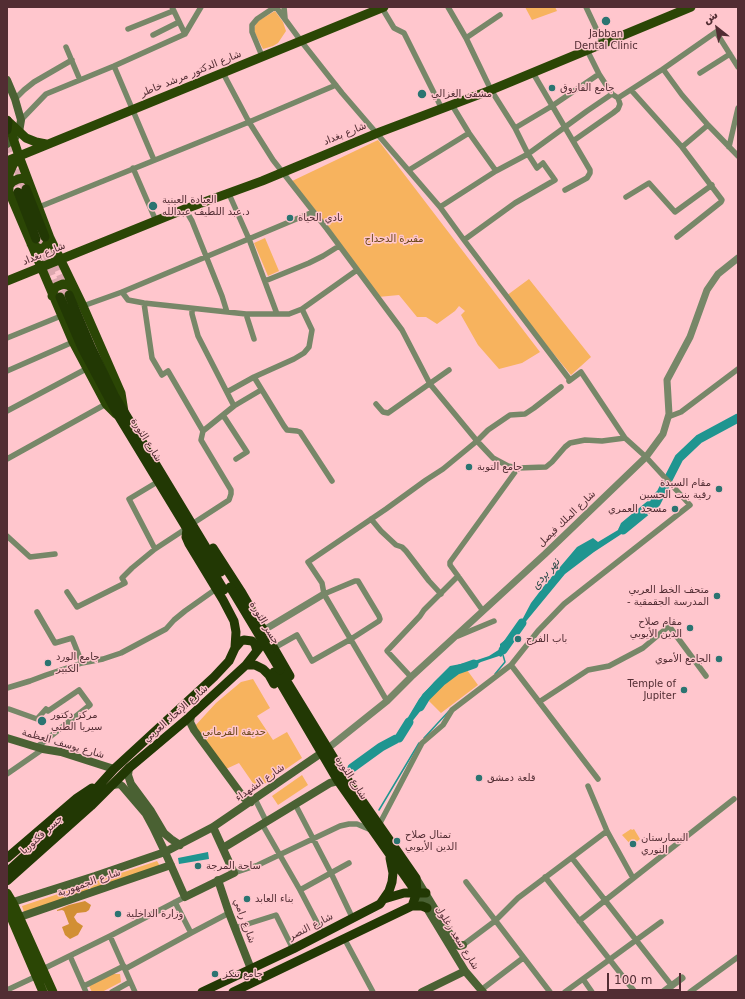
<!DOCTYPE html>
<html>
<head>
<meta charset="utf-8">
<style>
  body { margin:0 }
  #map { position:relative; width:745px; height:999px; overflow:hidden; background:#ffc6cd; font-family:"DejaVu Sans",Vazirmatn,sans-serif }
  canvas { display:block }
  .frame { position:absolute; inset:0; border:8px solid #522d33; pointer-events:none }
  .north { position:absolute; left:697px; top:8px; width:40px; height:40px; -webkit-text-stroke:3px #ffc6cd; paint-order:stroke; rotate:329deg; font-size:11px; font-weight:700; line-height:16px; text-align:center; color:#522d33 }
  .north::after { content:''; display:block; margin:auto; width:14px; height:18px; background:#522d33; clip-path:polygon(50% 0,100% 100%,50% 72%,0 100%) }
  .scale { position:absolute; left:607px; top:973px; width:74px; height:18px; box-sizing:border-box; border:2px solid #522d33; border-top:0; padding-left:5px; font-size:12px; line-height:14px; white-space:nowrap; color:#522d33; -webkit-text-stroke:3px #ffc6cd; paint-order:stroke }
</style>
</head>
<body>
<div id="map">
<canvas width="745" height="999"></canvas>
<div class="frame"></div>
<div class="north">ش</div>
<div class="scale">100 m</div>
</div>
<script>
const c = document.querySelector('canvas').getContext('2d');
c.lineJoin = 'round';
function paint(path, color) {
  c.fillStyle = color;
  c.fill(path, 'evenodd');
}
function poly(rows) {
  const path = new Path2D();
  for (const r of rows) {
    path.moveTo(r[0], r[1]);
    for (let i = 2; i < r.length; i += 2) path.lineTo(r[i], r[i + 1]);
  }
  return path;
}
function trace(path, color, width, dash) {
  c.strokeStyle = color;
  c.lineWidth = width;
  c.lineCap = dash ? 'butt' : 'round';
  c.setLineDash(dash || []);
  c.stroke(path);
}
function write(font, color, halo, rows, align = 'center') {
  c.font = font + ' "DejaVu Sans",Vazirmatn,sans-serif';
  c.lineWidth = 3;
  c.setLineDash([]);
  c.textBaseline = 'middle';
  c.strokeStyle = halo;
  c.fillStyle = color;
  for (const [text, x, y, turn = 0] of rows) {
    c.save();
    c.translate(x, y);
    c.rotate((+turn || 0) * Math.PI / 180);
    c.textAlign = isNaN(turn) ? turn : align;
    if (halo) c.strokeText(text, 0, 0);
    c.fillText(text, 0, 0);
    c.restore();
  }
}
paint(poly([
  [525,7,555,7,557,11,532,20],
  [275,11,283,22,286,31,278,43,273,46,263,49,254,31,255,26,258,21],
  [378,140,540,352,522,363,499,369,478,345,461,315,465,311,459,306,455,311,437,324,426,317,417,317,399,295,378,297,290,182],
  [265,238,279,271,268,276,254,243],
  [529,279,591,357,571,375,506,296],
  [467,670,478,685,441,713,428,700,435,691,457,672],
  [253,679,270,708,257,716,273,740,287,732,302,758,257,789,239,763,226,769,194,727,216,703,241,682],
  [302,775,308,785,278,805,272,796],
  [631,829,632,830,634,829,640,839,632,846,622,835],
  [157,861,160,866,24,912,22,906],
  [112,974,120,974,121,982,102,992,92,992,89,986]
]), '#f7b35e');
paint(poly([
  [85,901,91,905,89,910,86,912,77,913,74,917,77,922,83,926,78,935,70,939,65,935,62,927,69,924,64,911,62,910,57,911,57,910,69,905]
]), '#d28f34');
paint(poly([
  [657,491,662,491,656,503,632,523,630,527,620,535,594,552,565,574,523,625,519,633,516,631,514,629,522,620,531,603,544,586,577,547,593,538,598,542,618,530,621,523,650,499],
  [505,640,509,641,511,645,501,657,499,656,481,662,470,668,464,667,457,670,441,682,426,697,422,709,403,733,401,729,419,699,434,682,450,666,471,662,489,656,500,649,500,644],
  [208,852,209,859,179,864,178,858]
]), '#1f9590');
trace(poly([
  [495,674,505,662,503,655],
  [424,738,449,711],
  [379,810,419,743]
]), '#1f9590', 1.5);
trace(poly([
  [623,530,656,503,679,458,699,439,738,418],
  [503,650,522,623],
  [420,707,426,697,441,682,457,670,474,664],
  [399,738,409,722],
  [352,768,381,747,396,739]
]), '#1f9590', 9);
trace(poly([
  [7,144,26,189],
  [7,166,18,192],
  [45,237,69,295],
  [38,242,60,297]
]), '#dca7ae', 9, [9, 4.5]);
trace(poly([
  [172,7,185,34],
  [276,7,301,41,342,93,440,207,464,240,570,380],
  [284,7,285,18],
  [448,7,466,38,491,90,515,128,528,154,537,168,543,163,555,180,515,203,464,240],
  [586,7,603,43],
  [382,8,394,28,404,33,442,109],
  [128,29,173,11],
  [153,35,179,22],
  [466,38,500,15],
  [66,47,80,80],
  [262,56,252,32,252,25,257,19,275,7],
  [114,66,154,160],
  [663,69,682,95,708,125,738,156],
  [223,73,249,122,273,160,327,229,402,330,430,384,477,441,493,458,508,466,518,468,546,467,552,462,565,447,570,443,585,440,602,441,625,438,646,457,690,505,564,604,538,631,511,665,452,710,443,725,422,743,379,825],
  [533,73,590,170,590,173,587,178,565,190],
  [700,73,730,54],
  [631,90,682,147,722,200,721,202,677,237],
  [618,98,663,69,716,32,738,67],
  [15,99,24,90,34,82,72,60],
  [452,105,469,133,496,171],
  [21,120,46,94,114,66,185,34,201,7],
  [515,128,552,106,599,74],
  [573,141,613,113,618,109,620,104,618,98,612,94,599,74,587,50],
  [682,147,708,125],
  [729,147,738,108],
  [133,168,156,221],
  [409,170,469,133],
  [229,194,249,239,277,314],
  [626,197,649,183,675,212,712,185],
  [39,207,249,122,336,85],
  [440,207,496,171,528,154,587,111,612,94],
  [185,209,192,221,222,296,227,312],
  [265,281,309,263,323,256,339,246],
  [122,292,128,300,144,303,246,314,289,314,302,309,357,270],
  [144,303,152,358,162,375,168,371,203,431],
  [83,306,122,292,313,212],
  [192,309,192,314,198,336,234,406],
  [246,314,254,339],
  [7,338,61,316],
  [7,371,73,342],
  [254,377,284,426,287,430,297,431,300,432,332,481],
  [569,381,581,372,625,438],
  [227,392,254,377,294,359,304,353,309,347,312,330,302,309],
  [376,404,383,412,388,413,449,370],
  [7,411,86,369],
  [223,415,247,452,236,459],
  [668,417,681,412,738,369],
  [7,459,106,404],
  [371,519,381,531,396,545,402,547,406,551,429,581,441,594],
  [192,524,229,500,231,494,231,490,201,440,203,431,234,406,261,390],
  [7,536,30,557,55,554],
  [155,549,129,499,159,481],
  [67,592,77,607,125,583,122,578,132,568,155,549,187,528],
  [483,611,458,576,450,565,450,562,518,468],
  [37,612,55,643,72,638,82,663],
  [458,636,494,621],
  [274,648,297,635,312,661,351,639,379,621,380,619,379,616,358,581,355,581,324,594],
  [511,665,598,779],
  [411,677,387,651,420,616,424,610,458,576],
  [7,688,30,681,46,675,82,663,103,659,121,653,166,629,174,620,185,611,216,589],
  [387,701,324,594,322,583,308,562,386,509,426,480,443,469,477,441,488,430,510,415,525,414,534,408,561,387],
  [539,702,588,670,609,666,643,648,669,626,706,676],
  [9,709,37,719,46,709,48,711,79,690,90,705,37,747],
  [7,774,43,749],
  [588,786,607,831,633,878],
  [255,799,266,821],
  [295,804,331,873,353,919],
  [262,824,300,890,323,934],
  [572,858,672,986],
  [234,873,258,865,340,826,349,824,357,824,371,830],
  [545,877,635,992],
  [466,882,550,992],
  [300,890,349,863],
  [175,902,191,933,229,913],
  [579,921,734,799],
  [235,928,276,915,293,949],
  [110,936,135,992],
  [344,938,373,992],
  [463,945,495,921,518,898,607,831],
  [70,956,86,992],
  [43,969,110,936,185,897],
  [125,969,191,933],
  [583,979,592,992],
  [84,986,124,966],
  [7,990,37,976],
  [481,990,523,958],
  [112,992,130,982],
  [565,992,661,922],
  [690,992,738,957]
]), '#778768', 5.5);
trace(poly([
  [264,630,324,594],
  [332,745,387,701,411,677,545,554,646,457,663,434,669,414,667,380,690,337,707,290,718,274,738,258],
  [663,992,682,978]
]), '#778768', 7);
trace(poly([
  [7,80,15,99,21,120,19,132,14,139,7,144],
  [191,716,190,722,194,730,244,798,251,802],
  [7,738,43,749,61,752,114,769],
  [129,768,128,775,131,784,151,811,164,833,171,839,180,845],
  [213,827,234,873,185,897,165,852,213,827,317,756],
  [223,848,330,783,338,781],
  [416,878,456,944,459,946,463,945],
  [218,880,229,913,251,969],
  [417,892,465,971,483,992],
  [7,904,95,876,165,852,153,827,146,814,122,786,119,784,113,785],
  [14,919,171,865],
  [422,992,465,971]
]), '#4a6133', 8);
trace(poly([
  [7,120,19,156,50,238,83,306,121,393,124,412],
  [10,123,26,138,36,142,46,144],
  [7,161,384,7],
  [9,186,12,182,18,179,24,178,28,181],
  [7,187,73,342,106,404,116,414],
  [9,191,9,174,13,165,19,156],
  [31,244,40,249,45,247,50,238],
  [7,281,185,209,262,181,380,132,491,90,691,7],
  [52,296,54,290,56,287,63,284,68,285,75,290],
  [7,893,13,903,53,992],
  [7,908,43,992]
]), '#2b4605', 9);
trace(poly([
  [7,130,8,121],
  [26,189,45,237],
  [18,192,36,239],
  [69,295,91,347,114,395,221,572],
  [60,297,82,348,119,417,224,590],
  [187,529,186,537,189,544,223,600,234,621,236,632,235,647],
  [213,548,242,593,290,676],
  [246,665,255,665,263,669,269,675,274,684],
  [274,672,338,781,416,892],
  [7,858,77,798,92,788],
  [7,872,85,801,114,769,214,677,229,661,235,648,241,641,244,640,252,641,255,644,257,651],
  [7,881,91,806,129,768,186,720,246,665,260,647,264,636,264,630],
  [384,899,404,893,426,893],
  [412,906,422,906,427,908],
  [202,992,293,949,380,904,389,891,392,882,393,873,390,858],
  [233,992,412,906,417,892,416,878,343,773,280,670]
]), '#223804', 9);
trace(poly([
  [230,587,280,670]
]), '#223804', 9);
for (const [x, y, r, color] of [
  [606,21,5,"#2b7471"],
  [552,88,4,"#2b7471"],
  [422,94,5,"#2b7471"],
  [153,206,5,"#2b7471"],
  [290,218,4,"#2b7471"],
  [469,467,4,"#2b7471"],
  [719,489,4,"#2b7471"],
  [675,509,4,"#2b7471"],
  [717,596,4,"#2b7471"],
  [690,628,4,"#2b7471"],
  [518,639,4,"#2b7471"],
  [719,659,4,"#2b7471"],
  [48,663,4,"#2b7471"],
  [684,690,4,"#2b7471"],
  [42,721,5,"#2b7471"],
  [479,778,4,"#2b7471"],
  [397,841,4,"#2b7471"],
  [633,844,4,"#2b7471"],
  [198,866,4,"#2b7471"],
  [247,899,4,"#2b7471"],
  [118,914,4,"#2b7471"],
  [215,974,4,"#2b7471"]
]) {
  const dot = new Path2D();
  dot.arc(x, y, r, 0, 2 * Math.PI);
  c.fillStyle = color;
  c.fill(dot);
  trace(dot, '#ffc6cd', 1.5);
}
write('10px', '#522d33', '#ffc6cd', [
  ["Jabban",606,34,"center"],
  ["Dental Clinic",606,46,"center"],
  ["جامع الفاروق",560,88],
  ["مشفى الغزالي",431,94],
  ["العيادة العينية",162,200],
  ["د.عبد اللطيف عبدالله",162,212],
  ["نادي الحياة",298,218],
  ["جامع التوبة",477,467],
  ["مقام السيدة",711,483,"right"],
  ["رقية بنت الحسين",711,495,"right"],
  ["مسجد العمري",667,509,"right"],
  ["متحف الخط العربي",709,590,"right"],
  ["- المدرسة الجقمقية",709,602,"right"],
  ["مقام صلاح",682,622,"right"],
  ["الدين الأيوبي",682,634,"right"],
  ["باب الفرج",526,639],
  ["جامع الورد",56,657],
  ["الكبير",56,669],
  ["الجامع الأموي",711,659,"right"],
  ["Temple of",676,684,"right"],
  ["Jupiter",676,696,"right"],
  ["مركز دكتور",51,715],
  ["سيريا الطبي",51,727],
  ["قلعة دمشق",487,778],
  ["تمثال صلاح",405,835],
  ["الدين الأيوبي",405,847],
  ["البيمارستان",641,838],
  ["النوري",641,850],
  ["ساحة المرجة",206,866],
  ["بناء العابد",255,899],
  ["وزارة الداخلية",126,914],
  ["جامع تنكز",223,974]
], 'left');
write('10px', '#522d33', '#ffc6cd', [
  ["شارع الدكتور مرشد خاطر",191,74,-22],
  ["شارع بغداد",345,134,-22],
  ["شارع بغداد",44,254,-22],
  ["شارع الثورة",146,440,58],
  ["شارع الملك فيصل",567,519,-44],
  ["جسر الثورة",264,623,59],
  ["شارع الإتحاد العربي",176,714,-41],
  ["شارع يوسف العظمة",63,744,16],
  ["شارع الثورة",351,778,57],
  ["شارع الشهداء",260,783,-35],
  ["جسر فكتوريا",42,835,-42],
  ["شارع الجمهورية",89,883,-19],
  ["شارع رامي",244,921,70],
  ["شارع النصر",311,927,-27],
  ["شارع سعد زغلول",457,938,58]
]);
write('10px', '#694617', '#ffc6cd', [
  ["مقبرة الدحداح",394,239],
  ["حديقة القرماني",234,732]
]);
write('italic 11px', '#274846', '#ffc6cd', [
  ["نهر بردى",546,574,-49]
]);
</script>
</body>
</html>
